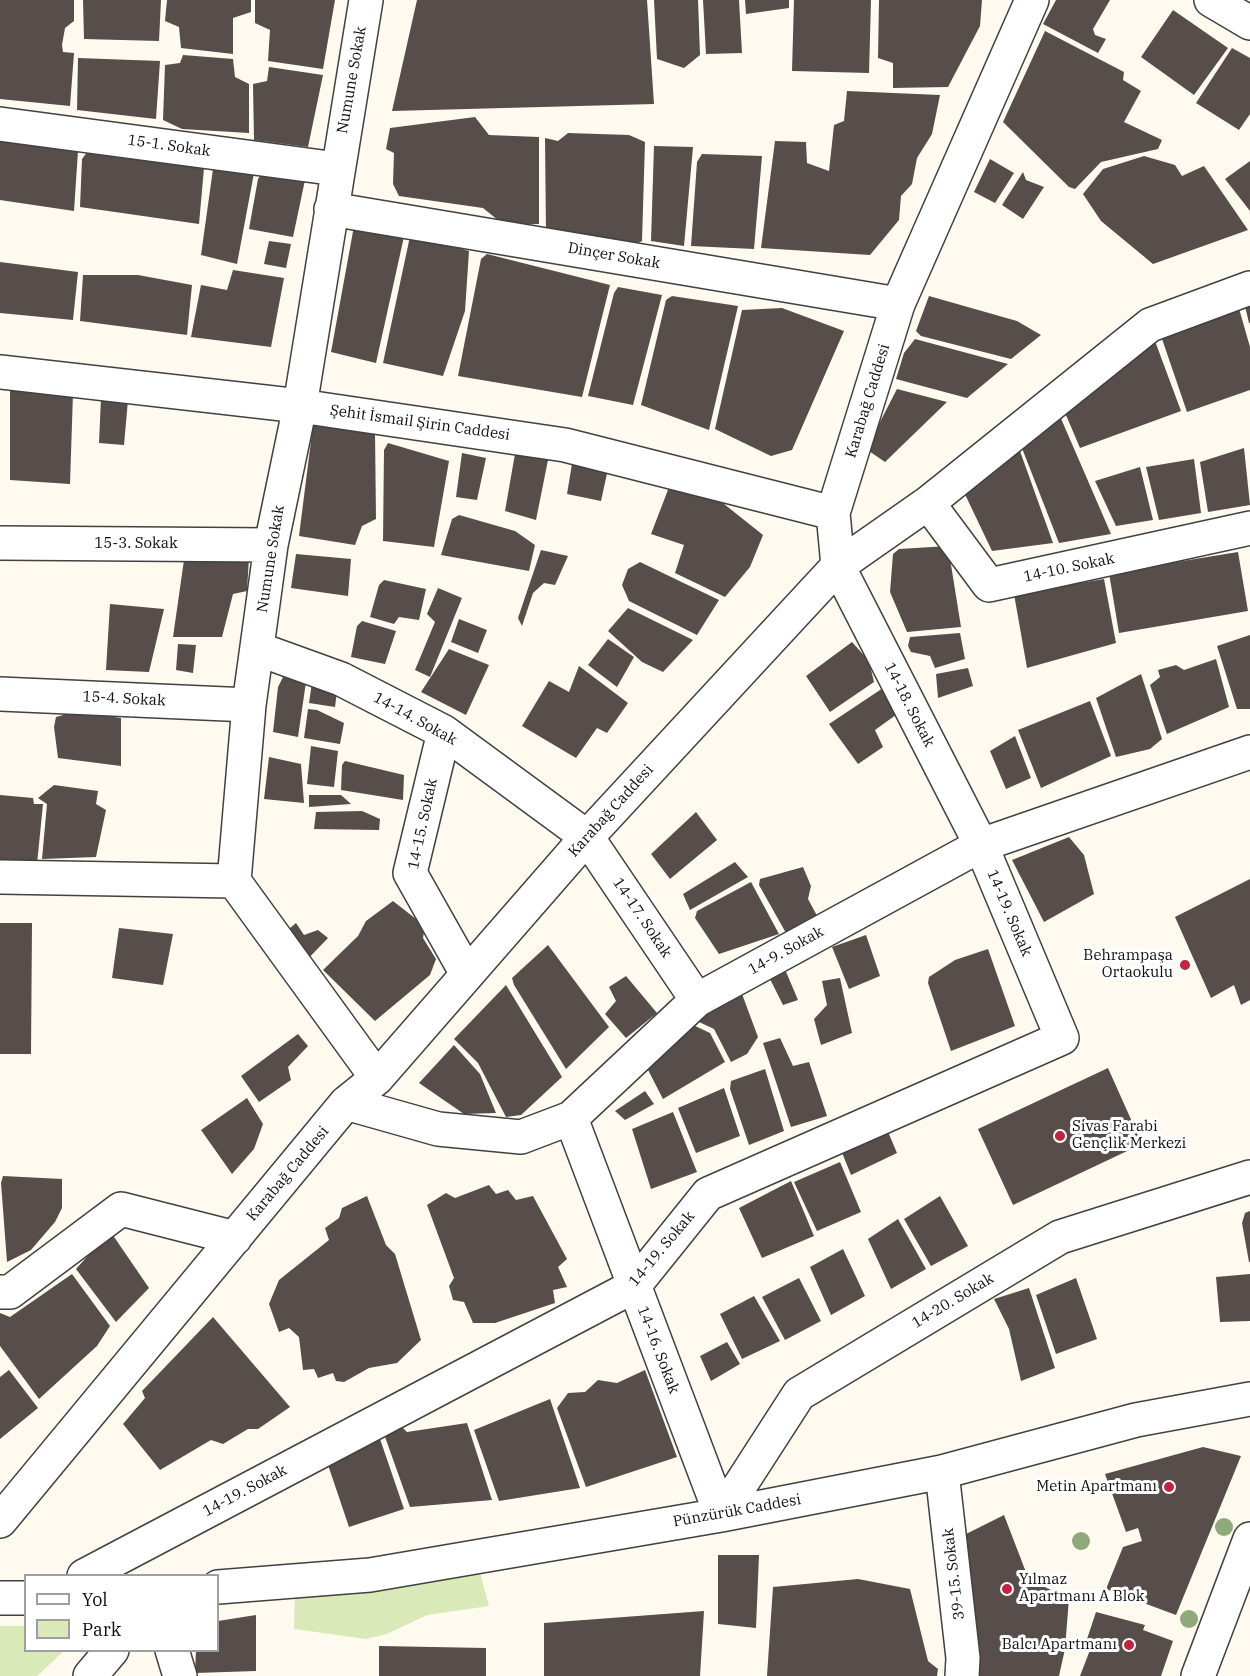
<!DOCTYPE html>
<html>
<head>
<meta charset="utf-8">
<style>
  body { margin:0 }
  #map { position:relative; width:1250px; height:1676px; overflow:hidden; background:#fffaef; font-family:"IBM Plex Serif",serif }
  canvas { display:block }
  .legend { position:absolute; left:24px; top:1574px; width:195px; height:78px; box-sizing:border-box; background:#fff; border:2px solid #9f9f9f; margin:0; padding:8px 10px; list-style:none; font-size:18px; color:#0e0e0e }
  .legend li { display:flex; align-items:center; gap:12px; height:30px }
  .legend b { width:30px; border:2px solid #9f9f9f }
</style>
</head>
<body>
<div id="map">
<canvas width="1250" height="1676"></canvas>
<ul class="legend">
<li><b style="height:8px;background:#fff"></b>Yol</li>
<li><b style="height:16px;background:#d9eab8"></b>Park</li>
</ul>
</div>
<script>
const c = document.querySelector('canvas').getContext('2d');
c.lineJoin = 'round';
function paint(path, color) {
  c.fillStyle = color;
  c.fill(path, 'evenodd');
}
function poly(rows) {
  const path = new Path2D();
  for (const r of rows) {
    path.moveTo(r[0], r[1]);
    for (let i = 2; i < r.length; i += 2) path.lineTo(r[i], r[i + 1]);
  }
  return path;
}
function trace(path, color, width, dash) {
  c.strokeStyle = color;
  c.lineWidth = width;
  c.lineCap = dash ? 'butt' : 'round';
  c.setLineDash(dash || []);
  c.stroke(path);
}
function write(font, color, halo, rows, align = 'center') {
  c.font = font + ' "IBM Plex Serif",serif';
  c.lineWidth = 6;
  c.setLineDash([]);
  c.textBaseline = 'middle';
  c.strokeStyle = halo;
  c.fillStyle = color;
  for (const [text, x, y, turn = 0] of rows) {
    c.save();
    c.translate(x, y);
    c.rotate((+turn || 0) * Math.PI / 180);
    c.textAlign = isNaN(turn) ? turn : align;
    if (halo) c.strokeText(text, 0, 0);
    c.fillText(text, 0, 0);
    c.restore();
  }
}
paint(poly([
  [478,1565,489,1606,427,1615,387,1634,366,1639,294,1629,295,1591],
  [0,1626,25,1626,26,1650,64,1651,37,1676,0,1676]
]), '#d9eab8');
paint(poly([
  [0,0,74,0,74,21,65,28,62,45,63,52,74,53,70,106,0,99],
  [83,0,161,0,159,41,84,39],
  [167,0,251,0,251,12,233,18,233,54,181,48,179,27,165,21],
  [255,0,335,0,323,69,268,61,270,30,255,23],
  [417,0,647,0,654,104,392,111],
  [654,0,698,0,700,55,684,68,657,59],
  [703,0,739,0,742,53,706,54],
  [745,0,789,0,789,8,746,14],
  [794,0,871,0,869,73,792,71],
  [879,0,982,0,980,26,948,87,893,88,893,63,878,58],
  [1056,0,1110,0,1093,29,1095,35,1106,39,1098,53,1043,24],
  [1173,10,1228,48,1194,95,1141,57],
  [1045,31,1124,72,1123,80,1141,91,1124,122,1162,140,1158,149,1101,162,1075,189,1069,187,1003,122],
  [1232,48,1250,58,1250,114,1239,130,1196,103],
  [183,55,233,59,235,77,249,84,249,133,182,129,163,120,165,65,180,63],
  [78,58,160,61,156,119,77,110],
  [269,67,323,75,308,147,254,140,253,84,267,81],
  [847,91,940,95,932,134,917,158,912,184,901,196,899,220,870,255,761,248,775,141,806,142,807,163,829,171,834,125,844,121],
  [475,117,489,135,539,137,539,224,504,225,483,208,399,196,393,184,394,153,386,149,390,128],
  [568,133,629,135,645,142,642,241,632,246,546,233,545,138,558,141],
  [0,138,78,151,74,211,0,200],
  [654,146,693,147,684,246,651,241],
  [88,151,204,168,199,224,80,207,82,159],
  [702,154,762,156,754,249,691,246,697,162],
  [1144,156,1175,165,1182,176,1204,166,1248,230,1153,264,1101,221,1083,194,1103,169],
  [990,159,1014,173,995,203,974,192],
  [1250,161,1250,211,1225,179],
  [213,169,254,173,237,264,201,255],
  [1023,172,1026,180,1044,187,1023,219,1002,205],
  [262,173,305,180,293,237,249,229,258,179],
  [354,226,405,232,376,363,331,352],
  [413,235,469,251,465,311,443,376,383,363,409,241],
  [269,241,291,244,286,268,264,264],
  [487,254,610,285,582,397,458,376,481,259],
  [0,262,78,272,73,320,0,313],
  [233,270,284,278,271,347,191,337,201,285,227,290],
  [83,275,138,275,192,285,187,335,80,321],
  [618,287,662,295,633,405,588,396,614,293],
  [672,296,738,306,709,430,641,405,666,300],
  [929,296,1017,321,1041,335,1011,359,921,336,916,331],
  [1238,305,1250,347,1250,390,1187,412,1160,333],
  [1250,305,1250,323,1249,323,1245,306],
  [782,308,844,331,792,450,771,456,715,429,742,310],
  [915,339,1008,364,967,398,896,379,904,353],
  [1155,341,1181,411,1080,448,1063,408],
  [897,389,947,402,885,462,866,449],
  [10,390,73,393,70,484,10,480],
  [101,398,128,400,124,445,99,443],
  [1056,407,1111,534,1059,543,1018,438],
  [313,425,375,432,376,519,362,526,355,545,299,536],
  [1016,440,1053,543,992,551,962,488],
  [388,443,449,461,434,547,383,541,384,450],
  [516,448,549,455,536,520,505,511],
  [1244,448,1250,505,1208,512,1200,462],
  [462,453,486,458,477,500,456,497],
  [573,458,610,460,601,501,567,494],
  [1194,459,1201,513,1159,520,1146,467],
  [1140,467,1153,520,1116,526,1095,481],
  [671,482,714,496,763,535,750,567,725,597,675,573,684,545,651,534],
  [459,515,515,531,535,545,529,571,441,555,452,519],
  [948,546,961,627,907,632,890,592,893,554,899,549],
  [541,550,568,556,555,585,544,583,533,593,522,626,518,618],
  [1238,552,1248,611,1119,633,1109,573],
  [185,553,249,557,247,591,233,594,222,637,173,637],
  [296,554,351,559,348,596,291,588],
  [640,562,719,600,697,635,629,601,622,585,628,569],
  [1104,579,1116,643,1027,668,1014,594],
  [384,580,426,589,419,620,399,617,394,624,370,617,379,585],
  [438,588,462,598,430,677,415,670,435,622,427,614],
  [110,604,164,609,149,672,106,670],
  [628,608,693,640,663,672,642,662,608,631],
  [459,619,487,630,478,653,451,642],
  [362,621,396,631,385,664,351,657,357,626],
  [960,633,965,659,935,668,930,656,911,652,908,646,910,637],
  [1250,635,1250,709,1237,709,1217,646],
  [608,639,634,657,617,687,588,665],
  [852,642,869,661,874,682,830,712,806,676],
  [178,644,196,645,193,673,176,670],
  [449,649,489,665,466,715,421,692],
  [1216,659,1229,707,1167,734,1150,685,1160,677,1158,670,1176,665,1184,670],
  [579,666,628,703,607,733,597,728,576,758,522,726,549,681,569,692],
  [968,668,973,686,938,698,936,674],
  [1141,674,1162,739,1150,749,1116,757,1096,698],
  [283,677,306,682,298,737,273,732,278,687],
  [312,682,338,683,335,707,309,703],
  [883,688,900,712,875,730,883,747,858,764,829,724],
  [1090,701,1111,756,1041,788,1018,730],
  [308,709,317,710,344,723,340,744,304,738],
  [77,711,121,718,121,766,58,758,54,727,56,717],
  [1015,736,1031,778,1006,789,990,751],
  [311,746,338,751,334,787,307,784],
  [269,757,301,764,304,803,264,799],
  [345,761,404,775,403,800,341,790,342,765],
  [54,785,98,791,96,804,106,810,96,857,42,859,47,804,38,798],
  [0,795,33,798,34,804,43,804,37,864,0,863],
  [309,795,341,795,351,804,309,807],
  [362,811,380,819,379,830,314,829,316,812],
  [696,812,717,840,670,879,651,854],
  [1069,837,1084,855,1094,894,1044,922,1012,860],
  [735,862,748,877,690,910,683,894],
  [803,867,811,886,808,899,821,923,786,933,759,885,760,879],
  [1250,879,1250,1000,1241,1005,1234,985,1211,998,1175,917],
  [751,882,779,934,719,954,695,918,697,911],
  [393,901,425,926,423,938,436,959,430,975,375,1021,323,970,358,936,366,921],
  [0,923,32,923,31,1054,0,1054],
  [296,923,304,935,318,930,328,938,299,968,278,938],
  [119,928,173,934,163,985,112,978],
  [866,935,880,976,849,989,832,947],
  [548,945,609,1027,566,1069,514,985,512,978],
  [988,949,1015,1026,951,1051,928,983,929,977,955,960],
  [784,967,798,1000,783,1005,768,975],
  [626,976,657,1013,626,1038,605,1014,616,1001,609,987],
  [840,978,852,1033,821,1045,814,1019,827,1005,822,981],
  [506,985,562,1077,521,1115,506,1117,478,1063,454,1039],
  [739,986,758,1037,747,1054,731,1062,714,1029,699,1022,711,1003],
  [693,1025,710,1033,725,1062,663,1099,646,1066],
  [298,1034,308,1046,288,1067,291,1080,259,1102,241,1076],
  [780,1038,793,1066,809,1062,827,1116,791,1127,763,1043],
  [454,1045,480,1074,496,1113,464,1114,419,1083],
  [1108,1068,1142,1144,1013,1205,978,1129],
  [765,1069,784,1131,749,1145,730,1089,731,1081],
  [724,1088,740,1136,696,1153,678,1108],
  [645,1091,654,1104,625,1120,615,1111],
  [247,1098,263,1124,254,1149,232,1174,201,1130],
  [673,1112,697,1172,651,1189,632,1129],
  [886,1127,897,1153,851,1175,841,1150],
  [840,1162,861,1212,817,1231,794,1182],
  [3,1176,62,1179,62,1208,55,1222,31,1250,7,1262,1,1183],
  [791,1181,814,1236,762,1258,739,1208],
  [489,1185,496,1194,508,1190,516,1200,533,1196,567,1259,558,1267,567,1287,553,1290,555,1303,495,1323,473,1323,464,1302,453,1300,449,1286,454,1278,427,1205,446,1193,455,1198],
  [367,1196,386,1245,395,1254,421,1340,397,1363,369,1368,344,1382,336,1381,333,1373,318,1378,314,1369,303,1370,299,1337,289,1328,279,1332,269,1304,279,1280,329,1240,325,1228,339,1218,342,1208],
  [940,1196,968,1246,931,1266,904,1219],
  [1250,1211,1250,1262,1249,1262,1242,1223,1245,1213],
  [898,1219,926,1269,891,1289,868,1239],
  [110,1231,149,1288,116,1322,76,1269],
  [843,1249,865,1296,831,1315,810,1267],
  [72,1274,110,1326,97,1346,39,1399,0,1346,0,1313,10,1317],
  [1250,1274,1250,1321,1220,1322,1216,1277],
  [799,1278,821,1321,785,1340,762,1297],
  [1076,1278,1097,1339,1056,1354,1036,1295],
  [1029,1288,1055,1368,1021,1381,1009,1329,994,1299],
  [754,1296,780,1341,742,1359,720,1314],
  [213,1317,290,1407,258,1429,248,1429,223,1444,211,1440,160,1470,123,1424,145,1398,142,1391],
  [727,1342,740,1364,711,1381,700,1356],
  [9,1370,38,1408,0,1439,0,1377],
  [645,1370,677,1457,586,1487,557,1408,568,1393,585,1392,598,1380,617,1383],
  [550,1399,580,1488,499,1501,474,1430],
  [467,1423,492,1500,410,1507,384,1434,402,1427,407,1432],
  [379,1436,404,1509,349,1527,326,1459],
  [1203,1447,1241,1456,1176,1615,1106,1589,1123,1547,1142,1541,1138,1528,1126,1532,1105,1474],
  [1004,1515,1029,1580,1069,1598,1065,1649,1059,1676,968,1676,962,1536],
  [718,1555,759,1555,756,1628,718,1624],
  [858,1579,910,1589,928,1661,938,1669,937,1676,767,1676,773,1587],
  [704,1611,700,1676,544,1676,544,1623],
  [1096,1612,1145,1625,1143,1630,1173,1641,1161,1676,1080,1676,1090,1650,1084,1648],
  [256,1615,256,1671,195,1673,196,1650,218,1650,218,1621],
  [379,1646,486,1648,486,1676,379,1676]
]), '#574d4a');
const street = poly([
  [366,0,300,406,271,545,249,705,234,881,377,1078],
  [1211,0,1250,23],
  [0,124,337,169],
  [331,209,898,304],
  [0,372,300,406,565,445,833,513],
  [928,503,989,585,1250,528],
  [0,543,271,545],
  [258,649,341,679,444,732,587,837,697,1000],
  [0,694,249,705],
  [444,732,410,873,467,974],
  [0,877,234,881],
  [346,1103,438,1129,521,1137,571,1118,697,1000,981,845,1250,752],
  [571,1118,721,1515],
  [0,1292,10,1292,121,1209,235,1238],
  [942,1472,963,1658,962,1676],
  [721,1515,799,1394,1060,1237,1250,1177],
  [0,1521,346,1103,377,1078,587,837,838,566,833,513,898,304,1032,0],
  [84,1576,634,1286,708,1194,1062,1038,981,845,838,566,928,503,1150,325,1250,288],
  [218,1587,370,1575,721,1515,942,1472,1136,1420,1250,1399],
  [0,1598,26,1598],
  [172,1650,180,1676],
  [90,1676,112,1650],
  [1198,1676,1250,1539]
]);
trace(street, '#414141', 36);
trace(street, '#fff', 33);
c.fillStyle = '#90a97c';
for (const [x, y] of [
  [1224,1527],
  [1081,1541],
  [1189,1619]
]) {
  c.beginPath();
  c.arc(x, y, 9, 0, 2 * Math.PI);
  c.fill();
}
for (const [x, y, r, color] of [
  [1185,965,6,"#c12340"],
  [1060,1136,6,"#c12340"],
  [1169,1487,6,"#c12340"],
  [1007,1589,6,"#c12340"],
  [1129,1645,6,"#c12340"]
]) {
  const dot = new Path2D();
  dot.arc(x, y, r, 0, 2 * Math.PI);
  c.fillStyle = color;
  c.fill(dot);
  trace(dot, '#fff', 2);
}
write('15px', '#0e0e0e', '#fff', [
  ["Numune Sokak",352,80,-80],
  ["15-1. Sokak",169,146,8],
  ["Dinçer Sokak",614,256,10],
  ["Karabağ Caddesi",868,401,-73],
  ["Şehit İsmail Şirin Caddesi",420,423,8],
  ["15-3. Sokak",136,544],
  ["Numune Sokak",271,559,-81],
  ["14-10. Sokak",1069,568,-12],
  ["15-4. Sokak",124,699,3],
  ["14-18. Sokak",909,705,63],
  ["14-14. Sokak",415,719,29],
  ["Karabağ Caddesi",611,811,-48],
  ["14-15. Sokak",423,824,-78],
  ["14-19. Sokak",1009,913,67],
  ["14-17. Sokak",642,918,56],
  ["14-9. Sokak",786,951,-29],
  ["Karabağ Caddesi",288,1174,-50],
  ["14-19. Sokak",662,1249,-50],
  ["14-20. Sokak",953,1301,-31],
  ["14-16. Sokak",658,1350,69],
  ["14-19. Sokak",245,1491,-28],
  ["Pünzürük Caddesi",737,1511,-10],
  ["39-15. Sokak",954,1574,-97]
]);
write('15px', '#0e0e0e', '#fff', [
  ["Behrampaşa",1173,956],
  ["Ortaokulu",1173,973],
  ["Sivas Farabi",1072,1127,"left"],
  ["Gençlik Merkezi",1072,1144,"left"],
  ["Metin Apartmanı",1157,1487],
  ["Yılmaz",1019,1580,"left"],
  ["Apartmanı A Blok",1019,1597,"left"],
  ["Balcı Apartmanı",1117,1645]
], 'right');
</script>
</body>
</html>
